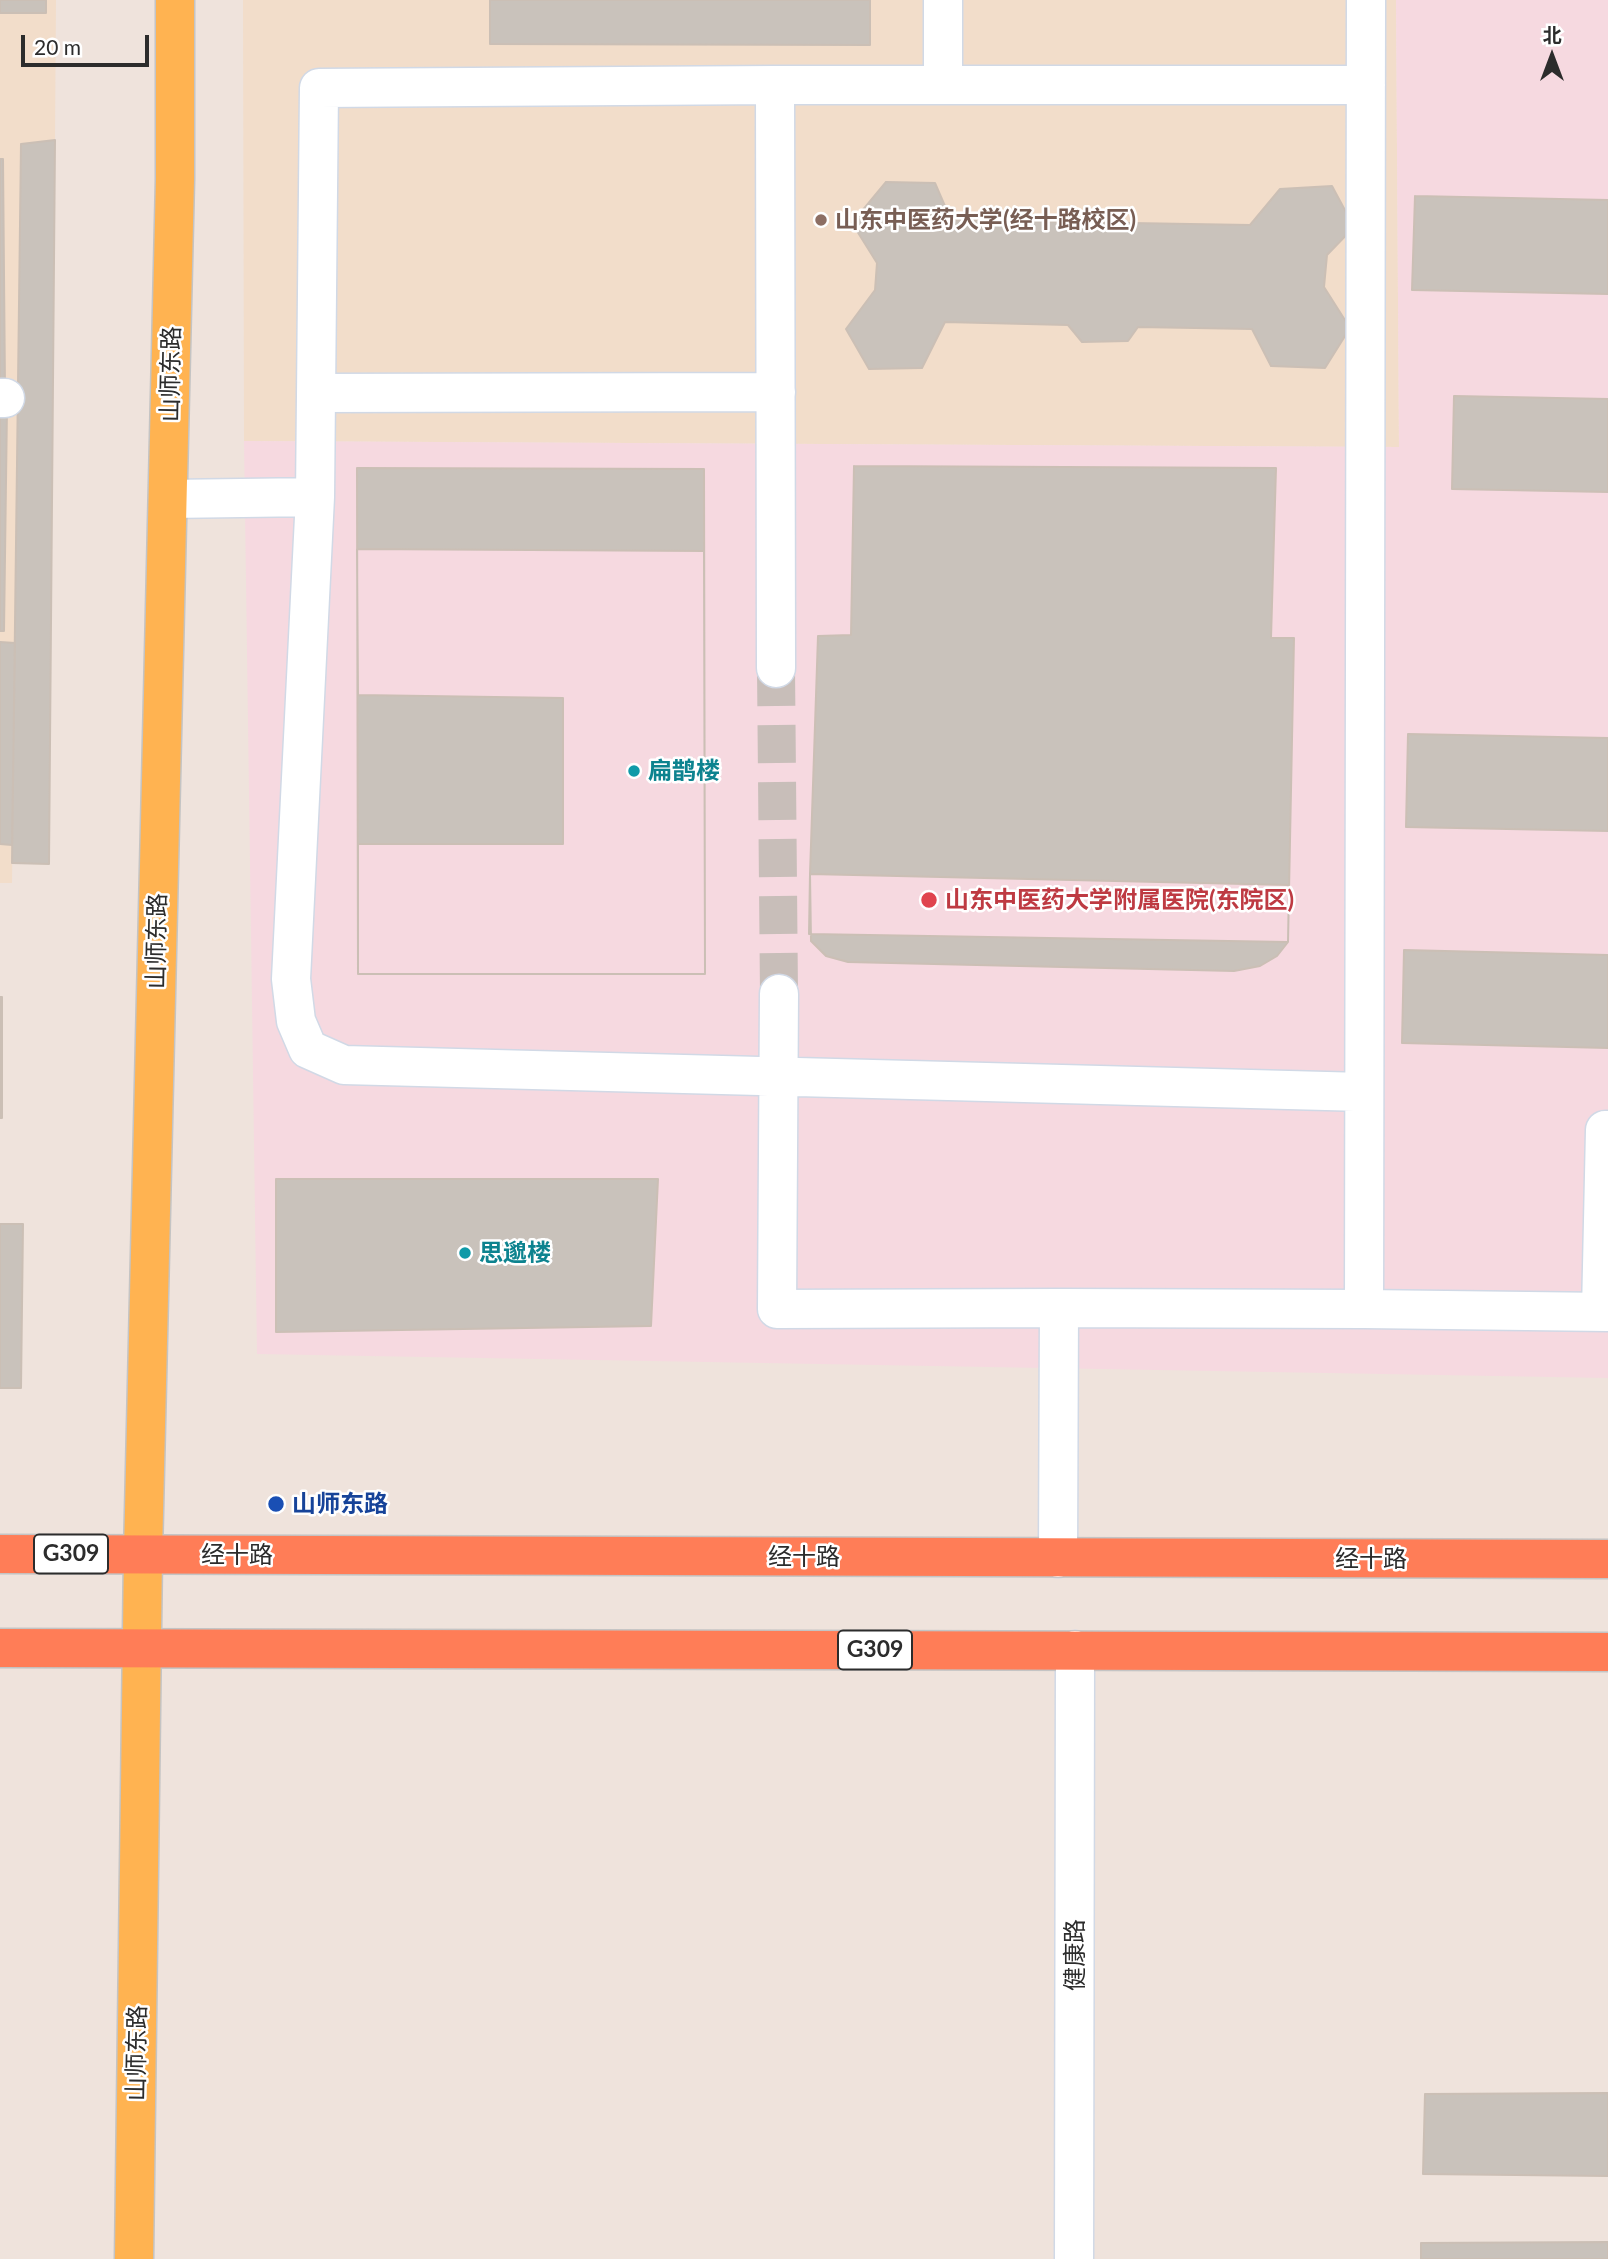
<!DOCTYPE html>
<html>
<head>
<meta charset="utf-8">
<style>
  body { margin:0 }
  #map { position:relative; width:1608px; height:2259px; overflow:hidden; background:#efe3dc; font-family:Lato,"Noto Sans SC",sans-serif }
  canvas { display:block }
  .north { position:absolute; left:1517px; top:21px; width:70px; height:70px; -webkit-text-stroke:5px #fff; paint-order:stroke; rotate:0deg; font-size:19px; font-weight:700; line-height:28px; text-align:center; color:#2c2c2c }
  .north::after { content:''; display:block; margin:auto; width:24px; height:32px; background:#2c2c2c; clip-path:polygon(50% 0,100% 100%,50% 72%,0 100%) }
  .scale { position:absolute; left:21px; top:35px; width:128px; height:32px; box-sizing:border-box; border:4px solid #2c2c2c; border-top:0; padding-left:9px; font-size:21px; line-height:24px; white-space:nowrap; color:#2c2c2c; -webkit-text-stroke:5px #fff; paint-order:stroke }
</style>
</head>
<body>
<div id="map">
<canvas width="1608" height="2259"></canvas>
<div class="north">北</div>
<div class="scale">20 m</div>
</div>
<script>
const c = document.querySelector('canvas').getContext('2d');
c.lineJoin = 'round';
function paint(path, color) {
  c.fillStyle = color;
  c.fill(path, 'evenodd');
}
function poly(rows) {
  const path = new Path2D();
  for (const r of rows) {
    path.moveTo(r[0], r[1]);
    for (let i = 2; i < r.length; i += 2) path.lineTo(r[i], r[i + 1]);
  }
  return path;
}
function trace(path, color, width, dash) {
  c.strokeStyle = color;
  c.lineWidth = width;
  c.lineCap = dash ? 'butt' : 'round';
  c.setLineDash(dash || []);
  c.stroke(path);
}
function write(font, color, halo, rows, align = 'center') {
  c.font = font + ' Lato,"Noto Sans SC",sans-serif';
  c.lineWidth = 5;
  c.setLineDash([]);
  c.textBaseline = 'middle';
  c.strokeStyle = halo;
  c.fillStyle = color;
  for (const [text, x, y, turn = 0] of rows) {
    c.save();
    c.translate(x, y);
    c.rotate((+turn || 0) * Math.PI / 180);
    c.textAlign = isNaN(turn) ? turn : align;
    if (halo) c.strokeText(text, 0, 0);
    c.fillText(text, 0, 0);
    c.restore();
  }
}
paint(poly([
  [0,0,56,0,55,140,21,145,12,883,0,883],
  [243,0,1396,0,1399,447,244,441]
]), '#f2ddca');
paint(poly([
  [1396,0,1608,0,1608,1378,257,1354,244,441,1399,447]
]), '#f6d9e0');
const building = poly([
  [0,0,46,0,46,13,0,13,0,0],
  [490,0,870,0,870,45,490,44,490,0],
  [55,140,49,864,12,863,21,144,55,140],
  [0,159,3,159,5,389,0,389,0,159],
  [886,182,935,183,951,220,1250,225,1280,189,1332,186,1354,227,1327,255,1324,287,1350,328,1325,368,1271,366,1252,329,1138,327,1128,341,1082,342,1068,325,945,322,922,368,869,369,846,329,875,290,877,263,852,223,886,182],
  [1415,196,1608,200,1608,294,1412,290,1415,196],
  [1454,396,1608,399,1608,492,1452,489,1454,396],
  [0,407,7,407,4,631,0,631,0,407],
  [854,466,1276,468,1271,638,1294,638,1288,942,1277,956,1260,966,1234,971,848,962,826,956,811,941,810,874,818,636,851,635,854,466],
  [357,468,704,469,705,974,358,974,357,468],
  [357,549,704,551,705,974,358,974,358,844,563,844,563,698,358,695,357,549],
  [0,642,15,643,12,845,0,844,0,642],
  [1408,734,1608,738,1608,831,1406,827,1408,734],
  [810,874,1289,885,1288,942,809,934,810,874],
  [1404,950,1608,955,1608,1048,1402,1043,1404,950],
  [0,997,2,997,2,1118,0,1118,0,997],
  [276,1179,658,1179,651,1326,276,1332,276,1179],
  [0,1224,23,1224,21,1388,0,1388,0,1224],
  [1608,2093,1608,2176,1423,2174,1425,2094,1608,2093],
  [1608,2242,1608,2259,1421,2259,1421,2243,1608,2242]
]);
paint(building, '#c9c2bb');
trace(building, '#cbbfb5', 2);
trace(poly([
  [776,668,779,994]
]), '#c8beb9', 38, [38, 19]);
const minor = poly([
  [943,85,943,0],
  [317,393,776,392],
  [0,398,5,398],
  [315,497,291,979,296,1021,308,1049,344,1065,1364,1092],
  [168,499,315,497,319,88,775,85],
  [776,668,775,85,1366,85],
  [779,994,777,1309,1059,1308],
  [1364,1309,1608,1312],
  [1601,1312,1605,1130,1608,1130],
  [1058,1558,1059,1308,1364,1309,1366,0],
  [1074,2259,1075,1650]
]);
const major = poly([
  [134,2259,143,1554,175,179,175,0]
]);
const highway = poly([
  [0,1554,1608,1559],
  [0,1648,1608,1652]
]);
trace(minor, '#d1d9e6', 41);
trace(major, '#c4c4c4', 41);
trace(highway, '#c4c4c4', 41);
trace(minor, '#fff', 38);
trace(major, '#ffb351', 38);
trace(highway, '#ff7d57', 38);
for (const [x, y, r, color] of [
  [821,220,7,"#8d6e63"],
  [634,771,7,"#0f9aa8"],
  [929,900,9,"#e0444e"],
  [465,1253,7,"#0f9aa8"],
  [276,1504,9,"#1a4fb4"]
]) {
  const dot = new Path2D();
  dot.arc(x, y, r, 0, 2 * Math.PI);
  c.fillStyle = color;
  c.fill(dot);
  trace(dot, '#fff', 2.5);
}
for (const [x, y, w] of [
  [71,1554,74],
  [875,1650,74]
]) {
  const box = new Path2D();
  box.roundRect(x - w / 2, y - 19.5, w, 39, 5);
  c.fillStyle = '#fff';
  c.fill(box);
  trace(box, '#2c2c2c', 2);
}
write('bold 23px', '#2c2c2c', null, [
  ["G309",71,1554],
  ["G309",875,1650]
]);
write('bold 24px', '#785e54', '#fff', [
  ["山东中医药大学(经十路校区)",835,220]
], 'left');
write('24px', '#2c2c2c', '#fff', [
  ["山师东路",171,374,-89],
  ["山师东路",157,941,-89],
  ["经十路",237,1555],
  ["经十路",804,1557],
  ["经十路",1371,1559],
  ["健康路",1075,1955,-90],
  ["山师东路",137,2053,-89]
]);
write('bold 24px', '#0d838f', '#fff', [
  ["扁鹊楼",648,771],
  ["思邈楼",479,1253]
], 'left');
write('bold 24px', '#be3a42', '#fff', [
  ["山东中医药大学附属医院(东院区)",945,900]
], 'left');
write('bold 24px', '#164399', '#fff', [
  ["山师东路",292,1504]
], 'left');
</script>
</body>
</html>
